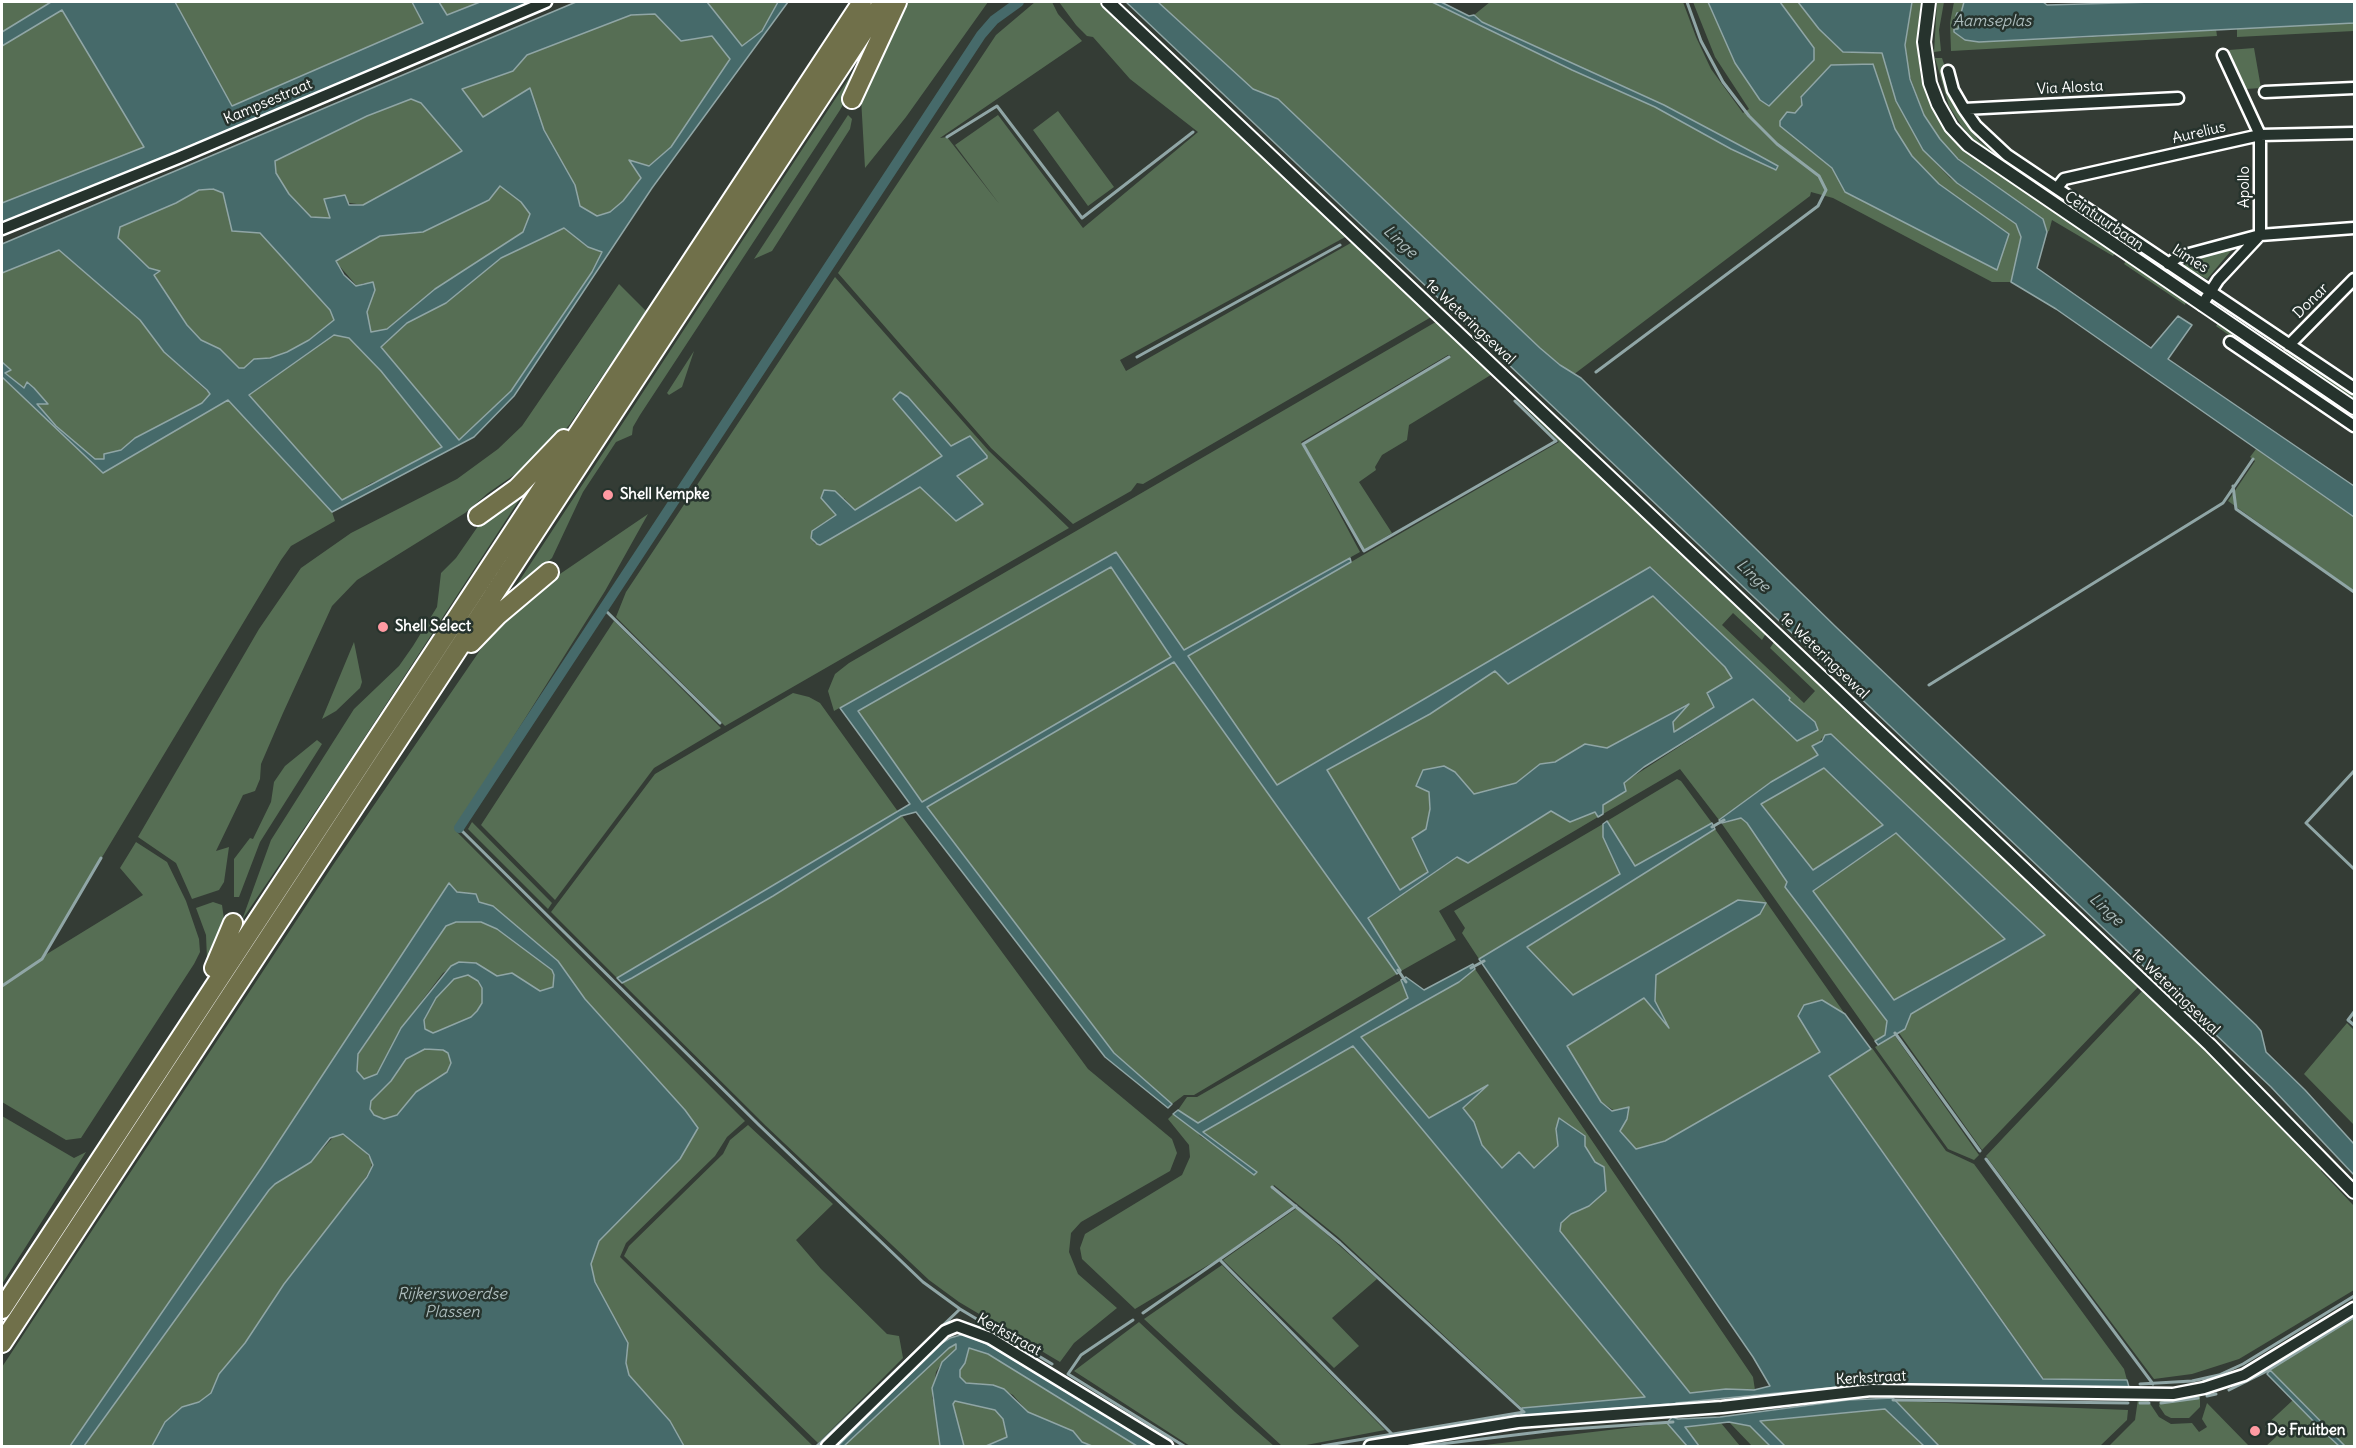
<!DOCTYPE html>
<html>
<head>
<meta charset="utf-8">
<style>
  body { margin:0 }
  #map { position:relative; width:2356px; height:1448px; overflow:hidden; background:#343c35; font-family:Delius,sans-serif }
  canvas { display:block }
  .frame { position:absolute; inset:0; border:3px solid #fff; pointer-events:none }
</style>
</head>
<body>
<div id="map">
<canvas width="2356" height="1448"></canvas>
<div class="frame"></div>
</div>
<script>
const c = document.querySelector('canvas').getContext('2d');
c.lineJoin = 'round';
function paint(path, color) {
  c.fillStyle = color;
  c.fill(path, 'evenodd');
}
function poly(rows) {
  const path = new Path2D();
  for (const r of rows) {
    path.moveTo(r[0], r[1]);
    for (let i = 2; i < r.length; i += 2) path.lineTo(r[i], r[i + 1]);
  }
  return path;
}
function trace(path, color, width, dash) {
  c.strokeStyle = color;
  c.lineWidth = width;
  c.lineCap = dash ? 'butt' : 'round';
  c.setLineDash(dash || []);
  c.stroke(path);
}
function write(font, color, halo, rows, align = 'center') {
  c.font = font + ' Delius,sans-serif';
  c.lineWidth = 5;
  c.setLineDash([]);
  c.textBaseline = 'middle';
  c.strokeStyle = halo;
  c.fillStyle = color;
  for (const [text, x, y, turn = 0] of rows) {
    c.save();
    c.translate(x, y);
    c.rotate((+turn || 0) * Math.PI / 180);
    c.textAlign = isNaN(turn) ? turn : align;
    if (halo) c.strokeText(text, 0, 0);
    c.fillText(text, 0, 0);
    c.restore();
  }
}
paint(poly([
  [2,2,51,2,2,32],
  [175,2,412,2,423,23,232,106],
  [439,2,480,2,447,15],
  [707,2,779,2,762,31,742,46],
  [900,2,988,2,906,117,865,168,861,98],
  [1035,2,1052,2,1058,14,1082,41,940,138,947,137,1000,205,955,145,998,115,1083,228,1198,132,1130,79,1093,37,1087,36,1076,25,1059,2,1102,2,1349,235,1120,360,1126,371,1356,240,1433,316,1143,484,1137,483,1131,491,1073,524,991,448,838,273,996,35],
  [1158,2,1432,2,1572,70,1655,107,1774,170,1777,170,1757,155,1664,105,1482,22,1474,15,1490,2,1683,2,1696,37,1711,69,1743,113,1749,109,1715,57,1693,2,1708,2,1735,63,1814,48,1780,2,1798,2,1819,29,1843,52,1882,53,1896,101,1923,150,1950,178,2016,224,2021,237,2011,282,1992,282,1833,198,1811,192,1810,196,1573,375,1540,348,1278,99,1253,90],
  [1873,64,1895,129,1912,156,1939,184,2009,234,1997,270,1845,192,1832,168,1780,126,1787,112,1795,113,1802,105,1800,98,1831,65],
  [1912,2,1921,2,1917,44,1921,79,1929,100,1945,128,1977,160,2115,253,2113,256,2052,220,2049,231,2047,232,2043,219,1963,163,1940,139,1924,115,1908,71,1905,45],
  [1937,2,1944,2,1939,30,1941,51,1934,52],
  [1954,2,1964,2,1961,13,1957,13,1956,16,2077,38,2216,29,2217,36,1951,51,1950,23],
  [62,9,144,147,2,203,2,46],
  [655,14,681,41,712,36,731,59,671,147,648,166,630,161,641,178,623,201,610,212,597,216,580,206,575,185,544,130,530,88,483,117,461,89,513,71,527,55,631,15],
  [2354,23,2354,31,2237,37,2237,28],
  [2254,48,2261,88,2246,89,2229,50],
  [868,49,856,81,840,110,640,415,633,427,632,435,616,442,583,492,552,558,508,598],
  [1935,58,1942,58,1948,76,1943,79,1945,86,1948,86,1957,106,1955,108,1979,141,2027,178,2033,181,2035,178,2080,209,2079,211,2124,242,2122,245,1979,146,1961,125,1949,106],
  [411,99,421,103,463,151,363,205,325,199,330,218,311,217,289,194,276,173,275,161,367,116],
  [1058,111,1114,187,1088,206,1033,130],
  [848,115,852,119,850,129,772,251,754,259],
  [500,186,521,202,530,214,523,232,435,289,387,329,371,332,367,312,375,290,364,283,357,286,335,261,380,236,423,232,489,200],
  [213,189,223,193,232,231,260,232,330,310,334,320,309,340,287,352,270,358,254,359,244,368,239,368,220,349,201,340,187,325,154,274,159,272,149,268,118,238,120,227,176,203,199,190],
  [564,228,588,247,603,251,592,272,511,391,459,440,381,347,407,323,446,303,501,258],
  [2126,244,2151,260,2153,258,2196,287,2193,292,2124,247],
  [2236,245,2207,279,2184,266,2188,258],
  [59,250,140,320,164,352,210,394,202,403,135,438,121,450,105,454,105,459,94,459,56,426,36,404,47,403,34,388,24,389,4,372,11,370,2,362,2,273],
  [2126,261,2186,302,2185,305,2124,264],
  [835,277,989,451,1069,528,725,726,616,617,626,592],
  [908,397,951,447,986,458,957,475,983,504,965,516,920,487,820,545,814,543,812,531,836,515,844,498,855,510,942,456,893,399],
  [619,284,646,311,570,424,544,454,488,493,465,513,357,580,332,606,283,713,261,764,260,779,255,791,243,795,216,851,229,847,224,882,219,890,192,899,176,863,138,837,259,629,301,568,351,533,457,479,498,449,522,426],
  [1441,322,1494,373,1409,425,1407,440,1382,455,1375,467,1376,470,1359,482,1392,533,1364,550,1304,444,1451,356,1448,355,1301,442,1360,552,1184,650,1116,552,834,711,828,691,835,674,849,663,1434,323],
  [2218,323,2272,359,2269,363,2216,326],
  [334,335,349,338,381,371,442,447,389,476,371,483,342,501,249,395],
  [2288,349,2303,359,2302,362,2352,395,2354,394,2354,402,2285,354],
  [694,351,682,387,669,395,667,393],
  [2282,366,2354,415,2354,422,2280,371],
  [2,377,103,473,228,399,332,512,335,521,291,546,281,560,42,957,143,895,120,868,136,842,167,862,186,901,199,939,200,952,194,964,81,1138,66,1140,2,1102],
  [1520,398,1768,630,1762,640,1733,613,1722,625,1804,703,1815,691,1770,648,1774,642,1778,641,2140,985,1982,1150,1899,1033,1905,1029,1910,1014,2045,935,1831,734,1821,739,1818,755,1771,782,1719,820,1680,769,1603,814,1603,805,1626,791,1623,783,1753,699,1797,741,1800,711,1788,700,1790,698,1651,567,1277,785,1188,656,1559,442,1516,399],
  [2256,449,2354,517,2354,591,2228,501,2255,461,2250,457],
  [525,491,338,778,242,920,271,840,354,709,399,666,413,646,437,607,441,573,456,558,483,519],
  [648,514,605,591,455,830,745,1121,727,1137,715,1156,626,1243,620,1257,813,1446,684,1446,670,1421,629,1375,626,1363,628,1343,595,1282,591,1264,599,1241,680,1159,698,1128,685,1110,585,999,558,961,493,906,479,902,476,894,457,892,449,883,262,1167,70,1446,2,1446,2,1367,333,865,498,624,557,576],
  [1111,567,1171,657,922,802,858,711],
  [1653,596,1725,667,1733,679,1714,706,1674,732,1673,722,1687,704,1607,748,1584,744,1555,762,1540,764,1516,783,1474,794,1455,772,1429,792,1430,809,1426,829,1412,838,1428,872,1401,890,1326,770,1430,714,1495,671,1508,684],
  [614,621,721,728,654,768,555,900,481,825],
  [354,642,362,682,360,688,336,711,322,719],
  [1174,662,1397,974,1194,1095,1184,1095,1172,1104,1114,1053,927,807],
  [793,693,809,697,820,703,899,813,617,978,551,912,655,774],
  [317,740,322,744,260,842,239,897,234,897,234,859,250,838,253,839,271,802,274,782,285,766],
  [1825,768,1883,825,1813,870,1761,803],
  [1677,779,1681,781,1712,823,1635,866,1607,821],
  [1551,811,1595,812,1598,817,1439,911,1456,940,1401,971,1367,918,1458,857,1468,863],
  [902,816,1088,1069,1172,1139,1177,1153,1170,1171,1081,1222,1071,1233,1069,1252,1078,1274,1117,1308,1074,1343,1060,1362,959,1302,929,1280,766,1126,622,983,773,896],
  [1741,818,1747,823,1787,882,1786,887,1888,1021,1885,1035,1875,1041,1722,824],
  [472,822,552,903,548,909,468,829],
  [1603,824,1603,837,1620,874,1479,959,1462,933,1465,928,1454,911],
  [1715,829,1845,1014,1822,1000,1798,1016,1821,1052,1665,1141,1636,1149,1620,1130,1627,1119,1601,1102,1566,1046,1644,997,1667,1025,1655,1001,1656,975,1706,945,1625,967,1573,995,1526,948],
  [1896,833,2006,939,1894,1000,1813,891],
  [213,902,222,905,224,919,221,942,207,959,206,935,196,908],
  [456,922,481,922,497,929,552,970,554,975,553,987,540,991,512,973,497,976,476,963,459,962,443,973,401,1028,377,1074,364,1079,357,1071,358,1055,446,926],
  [1475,969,1753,1377,1755,1390,1726,1389,1690,1393,1560,1231,1561,1223,1571,1214,1589,1206,1595,1162,1585,1146,1585,1135,1556,1129,1558,1146,1533,1168,1519,1152,1503,1168,1482,1145,1474,1122,1463,1108,1488,1085,1429,1118,1361,1037,1459,982],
  [468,975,478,981,482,988,482,1003,477,1011,471,1017,438,1031,433,1033,424,1029,424,1020,436,998,454,979],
  [1401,980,1409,998,1198,1123,1178,1110,1187,1097,1197,1097],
  [2144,989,2323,1165,2321,1171,2354,1206,2354,1290,2239,1359,2192,1374,2154,1379,1986,1156],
  [2347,1023,2354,1030,2354,1125,2304,1074],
  [1895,1036,1979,1155,1974,1160,1948,1149,1875,1047],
  [1353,1046,1423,1127,1645,1398,1522,1408,1338,1237,1274,1185,1272,1189,1293,1206,1215,1261,1135,1309,1082,1259,1080,1248,1085,1234,1182,1175,1190,1157,1189,1145,1168,1119,1173,1114,1195,1128,1200,1136,1256,1172,1202,1132],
  [1872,1048,1946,1151,1974,1164,2124,1369,2127,1380,2044,1379,1829,1075],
  [425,1049,443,1050,448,1053,451,1063,447,1072,416,1092,397,1115,384,1119,374,1115,370,1109,371,1101,391,1081,406,1059],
  [2,1116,74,1158,86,1152,2,1284],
  [748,1125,833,1204,796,1240,821,1269,887,1334,899,1336,903,1358,818,1443,624,1256,629,1246,723,1154,730,1140],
  [336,1134,348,1136,361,1146,372,1161,371,1169,351,1200,284,1284,245,1343,219,1374,211,1393,199,1402,182,1407,165,1422,152,1446,84,1446,269,1190,275,1184,311,1162],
  [1297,1208,1377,1279,1332,1318,1359,1346,1334,1368,1223,1260],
  [1222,1265,1385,1430,1301,1446,1282,1446,1144,1319],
  [2354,1317,2354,1446,2345,1446,2270,1370],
  [1139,1322,1235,1412,1274,1446,1190,1446,1074,1371],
  [956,1344,957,1349,942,1362,936,1372,932,1398,936,1406,940,1446,844,1446,949,1348],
  [969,1348,988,1354,1137,1446,1092,1446,1082,1442,1073,1431,1028,1412,1013,1395,993,1385,966,1383,960,1377,960,1370,965,1363],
  [2200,1395,2200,1407,2189,1418,2171,1418,2165,1415,2159,1406,2161,1398],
  [2138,1399,2147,1399,2159,1417,2171,1424,2192,1423,2199,1432,2207,1427,2202,1419,2207,1403,2249,1446,2109,1446,2135,1420],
  [2293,1400,2339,1446,2266,1446,2276,1437,2265,1426],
  [955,1401,995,1410,1003,1419,1007,1437,986,1446,964,1446,953,1404],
  [1895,1401,2128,1410,2127,1420,2100,1446,1939,1446],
  [1885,1409,1924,1446,1785,1446,1759,1421],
  [1729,1422,1750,1426,1770,1446,1752,1446],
  [1667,1423,1687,1446,1477,1446],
  [1721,1423,1740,1446,1699,1446,1684,1427]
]), '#566e54');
const water = poly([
  [51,2,175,2,232,106,423,23,412,2,439,2,447,15,480,2,532,2,171,156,2,225,2,203,144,147,62,10,2,46,2,32,51,2],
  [576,2,707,2,742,46,762,31,778,2,788,2,652,188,514,396,474,437,332,512,228,400,103,473,2,377,2,362,11,370,5,373,24,388,27,382,34,388,48,404,37,404,56,426,95,459,104,459,104,454,121,450,135,438,202,403,210,394,207,390,164,352,140,320,59,250,2,273,2,244,576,2],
  [655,14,681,41,712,36,730,59,671,147,649,166,629,160,641,178,623,201,610,212,597,216,580,206,575,185,544,130,530,88,483,117,462,89,513,71,527,55,631,15,655,14],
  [411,99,421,103,462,151,363,205,349,205,345,195,324,199,330,218,311,217,289,194,276,173,275,161,367,116,411,99],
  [500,186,521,202,530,214,523,232,435,289,387,329,371,332,367,312,375,290,373,282,356,286,344,275,336,261,380,236,423,232,489,200,500,186],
  [213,189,223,193,232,231,260,233,330,310,334,320,309,340,287,352,270,358,254,359,244,368,239,368,220,349,201,340,187,325,154,275,160,271,149,268,118,238,120,227,176,203,199,190,213,189],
  [564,228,588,247,602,252,592,272,511,391,459,440,381,347,407,323,446,303,501,258,564,228],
  [334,335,349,338,381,371,442,447,342,500,249,395,334,335],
  [1126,2,1158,2,1253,89,1278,99,1540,348,1560,365,1581,378,1837,628,2256,1025,2261,1031,2266,1052,2305,1090,2354,1144,2354,1175,2271,1087,1126,2],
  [1432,2,1441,2,1469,16,1474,15,1482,22,1664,105,1758,155,1778,166,1776,170,1731,149,1655,107,1572,70,1432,2],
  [1708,2,1780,2,1814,48,1814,60,1769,106,1760,100,1735,63,1708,2],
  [1798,2,1912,2,1905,45,1910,79,1924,115,1940,139,1958,159,2043,219,2047,232,2037,268,2151,348,2178,316,2192,325,2168,359,2354,486,2354,517,2056,309,2011,282,2021,237,2016,224,1957,183,1923,150,1896,101,1882,53,1843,52,1819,29,1798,2],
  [1964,2,2043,2,2047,5,2153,2,2354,2,2354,23,1979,42,1965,40,1954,32,1954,29,1958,29,1960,17,1956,16,1957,13,1961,13,1964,2],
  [1873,64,1895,129,1912,156,1939,184,2009,234,1997,270,1845,192,1832,168,1780,126,1780,121,1787,112,1795,113,1802,105,1801,97,1831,65,1873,64],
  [900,392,908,397,951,446,970,436,987,456,987,458,957,476,983,504,956,521,920,487,820,545,817,544,811,538,812,531,836,515,821,498,824,490,835,491,855,510,942,456,893,399,900,392],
  [1116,552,1184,650,1350,558,1351,562,1188,656,1277,785,1650,567,1790,698,1789,700,1815,722,1818,730,1797,741,1753,699,1644,767,1624,783,1626,791,1603,805,1603,814,1598,817,1595,812,1570,822,1551,811,1468,863,1457,857,1368,918,1401,971,1397,974,1174,662,927,807,1114,1053,1172,1104,1168,1108,1105,1057,916,812,901,816,773,896,632,978,622,983,617,978,910,804,840,708,1116,552],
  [1111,567,1171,657,922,802,858,711,1111,567],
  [1653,596,1725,667,1732,678,1707,693,1714,707,1674,732,1673,722,1689,704,1607,748,1585,744,1555,762,1540,764,1516,783,1474,794,1455,772,1444,766,1423,770,1416,786,1429,792,1430,809,1426,829,1412,838,1428,872,1400,890,1327,770,1430,714,1495,671,1508,684,1653,596],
  [1831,734,2045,935,1911,1014,1905,1029,1878,1045,1875,1041,1885,1035,1887,1021,1785,887,1787,882,1747,823,1741,818,1722,823,1719,820,1771,782,1818,755,1812,746,1822,741,1825,735,1831,734],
  [1824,768,1883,825,1813,870,1761,804,1824,768],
  [1896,833,2005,939,1894,1000,1813,891,1896,833],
  [1607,821,1635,866,1712,823,1715,829,1527,947,1573,995,1738,900,1766,903,1760,914,1656,975,1655,1001,1669,1028,1644,998,1567,1046,1601,1102,1612,1111,1629,1107,1627,1119,1620,1131,1636,1149,1665,1141,1820,1052,1798,1016,1804,1005,1822,1000,1845,1014,1871,1049,1829,1076,2043,1379,2127,1380,2129,1387,1956,1387,1869,1384,1676,1403,1676,1406,1670,1406,1669,1404,1521,1416,1522,1408,1645,1397,1353,1046,1203,1132,1257,1172,1254,1175,1173,1114,1178,1110,1198,1123,1408,998,1401,980,1406,977,1424,990,1473,964,1475,969,1459,982,1361,1037,1429,1118,1488,1085,1463,1108,1474,1122,1482,1145,1502,1168,1519,1152,1534,1168,1558,1146,1556,1129,1559,1118,1585,1136,1585,1146,1595,1162,1604,1167,1606,1191,1589,1206,1571,1214,1561,1223,1560,1231,1690,1393,1726,1389,1754,1390,1770,1386,1753,1357,1479,959,1620,874,1603,837,1603,824,1607,821],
  [449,883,457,892,476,894,479,902,493,906,558,961,585,999,685,1110,698,1128,680,1159,599,1241,591,1264,595,1282,628,1343,626,1363,629,1375,670,1421,684,1446,152,1446,165,1422,182,1407,199,1402,211,1393,219,1374,245,1343,284,1284,367,1177,373,1165,369,1155,343,1134,330,1138,311,1162,275,1184,269,1190,84,1446,70,1446,262,1167,449,883],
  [456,922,481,922,497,929,552,970,554,975,553,987,540,991,512,973,497,976,476,963,459,962,451,966,401,1028,377,1074,364,1079,357,1071,358,1054,446,926,456,922],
  [468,975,478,981,482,988,482,1003,477,1011,471,1017,438,1031,433,1033,425,1029,424,1020,436,998,454,979,468,975],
  [425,1049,443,1050,448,1053,451,1063,447,1072,416,1092,397,1115,384,1119,374,1115,370,1109,371,1101,391,1081,406,1059,425,1049],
  [964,1334,993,1347,1155,1446,1137,1446,988,1354,969,1348,965,1363,960,1370,960,1377,966,1383,993,1385,1004,1389,1028,1412,1073,1431,1082,1442,1092,1446,986,1446,1007,1437,1003,1419,995,1410,955,1401,953,1404,964,1446,940,1446,932,1388,942,1362,956,1349,956,1344,949,1348,844,1446,838,1446,939,1345,950,1338,964,1334],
  [2270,1370,2345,1446,2339,1446,2324,1432,2267,1374,2270,1370],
  [1893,1398,1939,1446,1924,1446,1885,1409,1760,1421,1785,1446,1770,1446,1750,1426,1729,1422,1685,1427,1699,1446,1687,1446,1667,1423,1672,1417,1678,1419,1720,1417,1848,1400,1893,1398]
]);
paint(water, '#466a6a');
trace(water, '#90a6a6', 1.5);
trace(poly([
  [947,137,997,106,1082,218,1193,132],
  [1137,357,1340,245],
  [1449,357,1303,444,1364,551,1556,441,1515,401],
  [1596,372,1818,206,1826,190,1819,176,1777,144,1749,116,1723,82,1701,41,1687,2],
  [2233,486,2236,509,2354,592],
  [603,608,720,723],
  [1929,685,2223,503,2253,459],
  [2354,771,2306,823,2354,869],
  [1712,827,1724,820],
  [459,828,759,1125,923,1282,960,1309,1052,1364],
  [1471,968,1484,961],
  [1398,970,1406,982],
  [2,986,42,959,101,858],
  [2354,1012,2348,1020,2354,1025],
  [1895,1033,1980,1151],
  [1986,1159,2153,1384],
  [1272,1187,1340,1243,1524,1412],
  [1220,1260,1392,1434],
  [1143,1313,1296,1206],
  [1133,1320,1081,1355,1068,1374,1184,1446],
  [2140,1384,2192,1381,2219,1375,2243,1364,2354,1296],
  [2229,1390,2267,1371,2354,1317],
  [2207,1396,2216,1394],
  [1893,1400,2128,1403],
  [2140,1403,2149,1403],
  [2161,1403,2198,1398],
  [817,1446,960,1309],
  [1322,1446,1524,1412],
  [1424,1446,1556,1430,1673,1422]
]), '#90a6a6', 3);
trace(poly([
  [459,828,981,35,994,20,1019,2]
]), '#466a6a', 10);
const minor = poly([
  [1948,71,1953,90,1964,109,1976,126,2007,155,2354,388],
  [2265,92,2354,88],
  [1964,109,2178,98],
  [2057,188,2064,179,2260,135,2354,133],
  [2,229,178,158,546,2],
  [2168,264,2178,257,2260,235,2354,228],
  [2202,305,2218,280,2260,235,2260,135,2223,55],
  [2230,342,2354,426],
  [2289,345,2354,279],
  [827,1446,945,1331,957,1326,990,1338,1167,1446],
  [1370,1446,1518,1422,1722,1407,1871,1390,2173,1394,2204,1388,2244,1375,2354,1308]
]);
const tertiary = poly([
  [1108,2,2210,1045,2354,1192],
  [1929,2,1924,42,1930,83,1938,104,1951,127,1968,145,2354,408]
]);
const motorway = poly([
  [852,99,897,2],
  [478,516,517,488,564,439],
  [471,643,498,615,549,572],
  [214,968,233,923],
  [2,1309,862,2],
  [2,1343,883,2]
]);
trace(minor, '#fff', 15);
trace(tertiary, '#fff', 16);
trace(motorway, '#fff', 22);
trace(minor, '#26332d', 10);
trace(tertiary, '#26332d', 12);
trace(motorway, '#70704a', 18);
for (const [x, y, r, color] of [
  [608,495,6,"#ff9aa2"],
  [383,627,6,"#ff9aa2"],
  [2255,1431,6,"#ff9aa2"]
]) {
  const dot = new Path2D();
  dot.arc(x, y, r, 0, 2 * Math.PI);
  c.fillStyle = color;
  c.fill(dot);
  trace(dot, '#26332d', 2);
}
write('15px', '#fff', '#26332d', [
  ["Via Alosta",2070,88,-3],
  ["Kampsestraat",268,102,-23],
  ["Aurelius",2199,133,-13],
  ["Apollo",2245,187,-90],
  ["Ceintuurbaan",2104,221,34],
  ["Limes",2190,259,32],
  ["Donar",2311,301,-45],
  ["1e Weteringsewal",1470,322,43],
  ["1e Weteringsewal",1824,656,44],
  ["1e Weteringsewal",2175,992,44],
  ["Kerkstraat",1009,1335,29],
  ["Kerkstraat",1871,1378,-3]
]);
write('bold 15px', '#fff', '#26332d', [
  ["Shell Kempke",620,495],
  ["Shell Select",395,627],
  ["De Fruitben",2267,1431]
], 'left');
write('italic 16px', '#acbcbc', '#26332d', [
  ["Aamseplas",1992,21],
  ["Linge",1400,242,43],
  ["Linge",1753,576,43],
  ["Linge",2106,910,43],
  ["Rijkerswoerdse",452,1294],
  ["Plassen",452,1312]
]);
</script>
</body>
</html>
